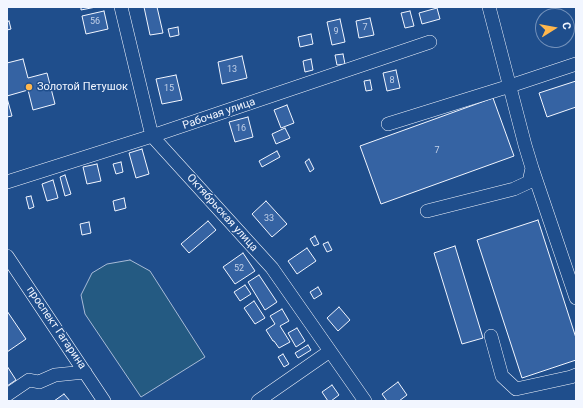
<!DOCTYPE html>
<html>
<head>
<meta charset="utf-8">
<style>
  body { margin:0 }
  #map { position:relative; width:583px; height:408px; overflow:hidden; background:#1f4e8c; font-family:Roboto,sans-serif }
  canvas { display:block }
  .frame { position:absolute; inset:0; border:8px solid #f2f6ff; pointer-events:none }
  .north { position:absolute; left:535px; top:8px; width:40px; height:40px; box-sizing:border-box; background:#1f4e8c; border:1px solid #7391ba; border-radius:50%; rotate:79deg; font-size:11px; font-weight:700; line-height:16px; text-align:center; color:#f2f6ff }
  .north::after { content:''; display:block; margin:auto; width:14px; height:18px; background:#ffb74d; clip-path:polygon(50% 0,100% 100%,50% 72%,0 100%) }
</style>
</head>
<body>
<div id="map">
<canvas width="583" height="408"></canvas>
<div class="frame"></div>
<div class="north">С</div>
</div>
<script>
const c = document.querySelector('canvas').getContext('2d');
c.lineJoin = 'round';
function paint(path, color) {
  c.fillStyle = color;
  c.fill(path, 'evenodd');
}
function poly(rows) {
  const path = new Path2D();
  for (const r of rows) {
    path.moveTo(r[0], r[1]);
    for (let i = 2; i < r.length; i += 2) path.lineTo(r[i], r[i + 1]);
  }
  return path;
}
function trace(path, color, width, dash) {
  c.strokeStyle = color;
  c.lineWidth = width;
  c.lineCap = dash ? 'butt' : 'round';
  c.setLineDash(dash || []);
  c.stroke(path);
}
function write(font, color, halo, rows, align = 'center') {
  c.font = font + ' Roboto,sans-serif';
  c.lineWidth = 3;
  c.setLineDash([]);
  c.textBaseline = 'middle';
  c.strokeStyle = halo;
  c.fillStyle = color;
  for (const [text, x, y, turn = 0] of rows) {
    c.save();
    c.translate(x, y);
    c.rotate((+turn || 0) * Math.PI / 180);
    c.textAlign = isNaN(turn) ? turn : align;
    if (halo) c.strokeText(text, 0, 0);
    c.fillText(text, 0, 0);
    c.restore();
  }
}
const green = poly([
  [130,260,150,271,205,357,141,397,85,314,81,295,92,273,107,264,130,260]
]);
paint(green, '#245a82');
trace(green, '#a8bbd7', 1);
const building = poly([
  [81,7,96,7,81,10,81,7],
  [144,7,157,7,163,33,150,35,144,7],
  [437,8,440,19,422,24,419,13,437,8],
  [104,11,108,29,86,34,82,16,104,11],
  [410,11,414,26,405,28,401,13,410,11],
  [370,18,374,35,359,38,356,21,370,18],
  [340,19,345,42,332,45,327,22,340,19],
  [9,21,11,29,7,30,7,22,9,21],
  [178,27,179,35,170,37,168,29,178,27],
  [311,34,313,44,300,47,298,37,311,34],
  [343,54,345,64,337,65,335,55,343,54],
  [242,56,247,78,222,84,218,62,242,56],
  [23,59,28,78,47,73,55,104,33,110,28,90,7,96,7,63,23,59],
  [311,59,313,70,305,72,303,61,311,59],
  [396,70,400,88,387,91,383,73,396,70],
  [176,75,182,100,162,104,156,79,176,75],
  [370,80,372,90,366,91,364,81,370,80],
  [576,81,576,107,547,117,539,93,576,81],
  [7,98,12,116,7,117,7,98],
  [493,98,514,156,381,204,360,146,493,98],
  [287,105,294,123,281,128,274,110,287,105],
  [248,117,253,137,235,142,229,122,248,117],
  [285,128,290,138,276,144,272,134,285,128],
  [142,149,149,174,136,178,129,153,142,149],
  [277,151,280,157,262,167,259,161,277,151],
  [309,159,314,169,310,172,305,162,309,159],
  [121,162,123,172,116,174,113,164,121,162],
  [97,164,101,181,87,184,83,167,97,164],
  [65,175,71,194,65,196,60,177,65,175],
  [53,180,58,198,47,201,42,184,53,180],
  [31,196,34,207,29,209,26,197,31,196],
  [124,198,126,208,115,211,113,201,124,198],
  [266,201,287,224,272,237,252,214,266,201],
  [538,220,576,338,576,360,522,378,477,240,538,220],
  [208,221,216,230,189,253,181,244,208,221],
  [89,222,91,233,82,235,80,224,89,222],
  [315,236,319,244,314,246,310,239,315,236],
  [328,242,332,250,327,252,323,244,328,242],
  [455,246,483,338,462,344,434,253,455,246],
  [307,248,316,261,297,274,288,261,307,248],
  [243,253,255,271,235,284,223,267,243,253],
  [259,275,277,302,265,310,248,282,259,275],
  [245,285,251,294,240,301,234,292,245,285],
  [318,287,322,294,314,299,310,292,318,287],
  [254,301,265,318,255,324,244,308,254,301],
  [339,307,350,320,338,331,327,318,339,307],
  [282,309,289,321,280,326,290,342,279,348,274,341,273,341,266,330,275,324,270,316,282,309],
  [7,311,26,339,7,352,7,311],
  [297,328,305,341,296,347,288,333,297,328],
  [308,345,311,350,298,358,295,353,308,345],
  [283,354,289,364,284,367,278,357,283,354],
  [7,366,16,380,7,386,7,366],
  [398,382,407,395,399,401,387,401,382,394,398,382],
  [332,385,339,395,331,401,328,401,322,392,332,385],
  [64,394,70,401,54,401,64,394]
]);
paint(building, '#3563a3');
trace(building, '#f2f6ff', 1);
const minor = poly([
  [121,7,152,136,272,268,365,401],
  [388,124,510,86,576,64],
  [532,168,576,298],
  [7,182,152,136,430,42],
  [427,211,514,189,529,182,532,168,525,145,489,7],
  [7,256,104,401],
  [491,336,502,376,516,389,571,377,576,375],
  [7,395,29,380,39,382,55,375,85,372],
  [258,401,330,351]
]);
trace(minor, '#f2f6ff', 14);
trace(minor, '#1f4e8c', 13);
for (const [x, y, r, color] of [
  [29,87,4,"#ffb74d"]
]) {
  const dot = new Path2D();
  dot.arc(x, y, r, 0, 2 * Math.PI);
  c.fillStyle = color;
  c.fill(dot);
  trace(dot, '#1f4e8c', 1.5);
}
write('9px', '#c3d1e8', null, [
  ["56",95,22],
  ["7",365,28],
  ["9",336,32],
  ["13",232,70],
  ["8",392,81],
  ["15",169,89],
  ["16",241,129],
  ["7",437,151],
  ["33",269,219],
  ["52",239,269]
]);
write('11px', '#f2f6ff', '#1f4e8c', [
  ["Золотой Петушок",37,87]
], 'left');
write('11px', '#f2f6ff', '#1f4e8c', [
  ["Рабочая улица",219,114,-19],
  ["Октябрьская улица",222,213,48],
  ["проспект Гагарина",56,328,56]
]);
</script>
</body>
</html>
